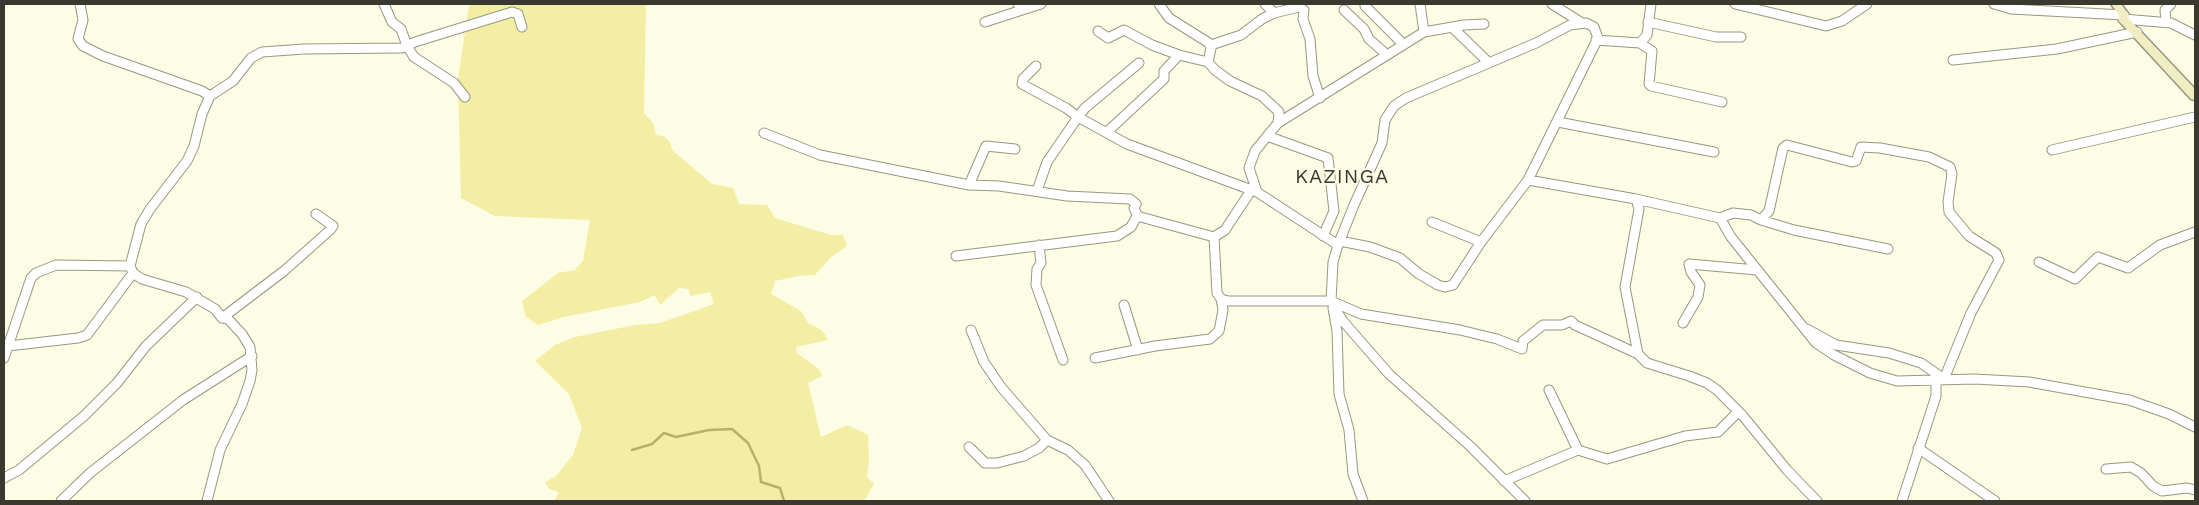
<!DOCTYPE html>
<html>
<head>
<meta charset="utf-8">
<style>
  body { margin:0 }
  #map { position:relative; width:2199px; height:505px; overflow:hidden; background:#fdfce4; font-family:"Work Sans",sans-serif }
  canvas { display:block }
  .frame { position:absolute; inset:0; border:5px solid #3a3930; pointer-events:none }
</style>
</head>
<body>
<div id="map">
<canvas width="2199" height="505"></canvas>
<div class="frame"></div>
</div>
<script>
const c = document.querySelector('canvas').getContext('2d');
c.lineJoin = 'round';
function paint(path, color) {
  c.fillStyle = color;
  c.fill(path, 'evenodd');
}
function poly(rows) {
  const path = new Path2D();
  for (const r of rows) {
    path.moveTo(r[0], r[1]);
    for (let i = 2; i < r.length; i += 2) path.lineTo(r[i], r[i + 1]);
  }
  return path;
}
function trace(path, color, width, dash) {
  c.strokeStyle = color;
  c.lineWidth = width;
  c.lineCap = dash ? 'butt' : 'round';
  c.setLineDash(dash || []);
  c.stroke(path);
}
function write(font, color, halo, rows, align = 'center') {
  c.font = font + ' "Work Sans",sans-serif';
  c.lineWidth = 4;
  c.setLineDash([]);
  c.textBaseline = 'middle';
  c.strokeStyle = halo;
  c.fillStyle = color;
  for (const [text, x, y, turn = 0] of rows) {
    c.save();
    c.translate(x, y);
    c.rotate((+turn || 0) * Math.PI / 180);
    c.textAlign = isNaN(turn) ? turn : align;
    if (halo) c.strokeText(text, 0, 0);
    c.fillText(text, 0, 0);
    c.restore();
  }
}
paint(poly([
  [469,4,646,4,644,113,653,123,656,135,665,137,670,142,672,150,712,184,733,188,739,204,767,205,775,218,831,235,843,235,847,246,830,258,815,275,799,276,775,281,771,294,801,311,808,323,822,330,828,340,796,347,797,353,820,370,822,376,808,383,821,437,847,425,868,435,869,459,867,477,874,484,864,501,554,501,559,492,549,489,545,482,555,477,573,455,582,428,569,394,535,361,555,345,575,337,635,325,660,323,714,304,710,292,691,296,688,289,679,288,660,305,655,295,640,302,563,317,538,325,526,317,522,301,558,273,575,270,583,261,590,220,495,216,461,198,458,80]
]), '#f3eea4');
trace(poly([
  [632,450,652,444,664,433,676,437,709,430,732,429,748,443,759,466,761,482,780,488,784,501]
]), '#b7b269', 2.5);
const minor = poly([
  [80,4,83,20,78,39,83,46,103,56,202,91,210,96,202,114,194,146,187,161,150,209,141,224,130,266,133,273,142,279,186,292,215,309,222,318,228,319,242,334,250,347,252,370,250,381,242,404,220,450,207,501],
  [384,4,392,22,401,29,407,46,414,57,454,83,465,97],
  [1018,4,1022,10,1041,4],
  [1159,4,1169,18,1209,43,1211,48,1208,62,1215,70,1230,81,1262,96,1279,112,1278,123,1255,151,1249,168,1257,192,1338,245],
  [1265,4,1274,13],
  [1420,4,1424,32],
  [1552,4,1582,23],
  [1735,4,1826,26,1842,21,1867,4],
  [1994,4,2011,9,2124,15],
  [1365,6,1403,44],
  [1344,10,1364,29,1369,39,1386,54],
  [2123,19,2171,23,2195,35],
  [985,22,1022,10],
  [1648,22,1716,37,1741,37],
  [2166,22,2165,10,2171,4],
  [1452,27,1488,62],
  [1098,31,1108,38,1124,30,1152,45,1179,55,1208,62],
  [1596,40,1640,43,1647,35,1651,4],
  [1640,43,1652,51,1649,84,1651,86,1722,102],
  [1211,45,1241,35,1262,19,1274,13,1299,7,1304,10,1303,19,1310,39,1313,76,1320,98],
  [1953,60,2057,49,2137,32],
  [1139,63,1085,108,1078,117,1127,144,1257,192],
  [1036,66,1023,79,1022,84,1066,108,1078,117,1047,162,1037,191],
  [210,96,233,81,251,58,262,52,304,49,402,48,415,42,512,12,518,14,522,27],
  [1558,122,1714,152],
  [1278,123,1424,32,1464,25,1484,24],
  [1107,132,1164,79,1164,71,1179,55],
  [764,133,820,155,969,185,999,186,1067,196,1130,199,1136,204,1134,208,1138,217],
  [1267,136,1328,158,1334,211,1323,236],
  [2052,150,2195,117],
  [1528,180,1636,199,1720,218,1731,237,1816,343,1834,355,1870,373,1897,381,1975,379,2029,382,2129,400,2169,414,2195,427],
  [969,185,986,146,1015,149],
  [1636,199,1639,209,1625,287,1638,354,1647,363,1689,376,1707,383,1717,390,1743,416,1787,470,1817,501],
  [1720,218,1733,213,1751,215,1761,220,1769,211,1783,148,1787,145,1852,162,1856,161,1861,147,1880,148,1929,157,1950,167,1952,174,1948,202,1949,212,1969,236,1996,253,1999,260,1971,313,1944,379,1921,363,1889,353,1836,345,1807,329],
  [1761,220,1794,230,1888,249],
  [1432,222,1481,242],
  [1214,237,1217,293,1221,299,1228,301,1331,301,1361,314,1460,330,1497,339,1522,349,1523,341,1543,325,1562,325,1571,321,1575,325,1638,354],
  [1340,241,1370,247,1400,258,1419,274,1438,285,1445,287,1453,285,1481,242,1528,180,1598,38,1594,27,1586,23,1570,25,1536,43,1406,98,1394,106,1385,120,1382,143,1354,205,1338,245,1333,262,1331,301,1342,320,1389,374,1470,446,1525,501],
  [1039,245,1041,263,1037,269,1036,285,1063,360],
  [956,256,1117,236,1131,227,1137,216,1214,237,1225,230,1252,189],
  [2039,262,2075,279,2098,257,2128,268,2160,245,2195,232],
  [1124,305,1138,350],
  [1333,308,1337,331,1339,394,1349,430,1353,474,1363,501],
  [222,318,284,271,330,230,333,226,316,214],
  [1683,323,1698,297,1700,285,1691,272,1689,264,1757,270],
  [971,330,984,362,1001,387,1047,440,1068,450,1085,465,1109,501],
  [8,346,78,338,87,335,133,273],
  [4,358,31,278,36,273,56,265,130,266],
  [1095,358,1155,346,1210,339,1219,331,1223,310,1221,299],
  [1549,390,1578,450],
  [969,447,985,463,997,463,1024,456,1039,448,1047,440],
  [1918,448,1995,501],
  [2106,469,2131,467,2141,473,2153,486,2162,491,2187,488,2195,490],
  [4,478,19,470,84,416,117,383,146,346,197,297],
  [1504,481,1578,450,1607,459,1685,436,1718,432,1738,412],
  [61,501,90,473,183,400,252,356],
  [1902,501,1936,396,1936,382,1932,380]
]);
const secondary = poly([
  [2111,4,2121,4,2129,15,2128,18,2195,89,2195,100,2191,99,2119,21,2119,15,2111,4]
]);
trace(minor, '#989780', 11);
trace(secondary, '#989780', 3);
trace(minor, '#fff', 9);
paint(secondary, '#f0edc2');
c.letterSpacing = '1px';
write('20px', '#3a3930', '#fdfce4', [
  ["KAZINGA",1342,177]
]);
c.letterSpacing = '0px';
</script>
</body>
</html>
